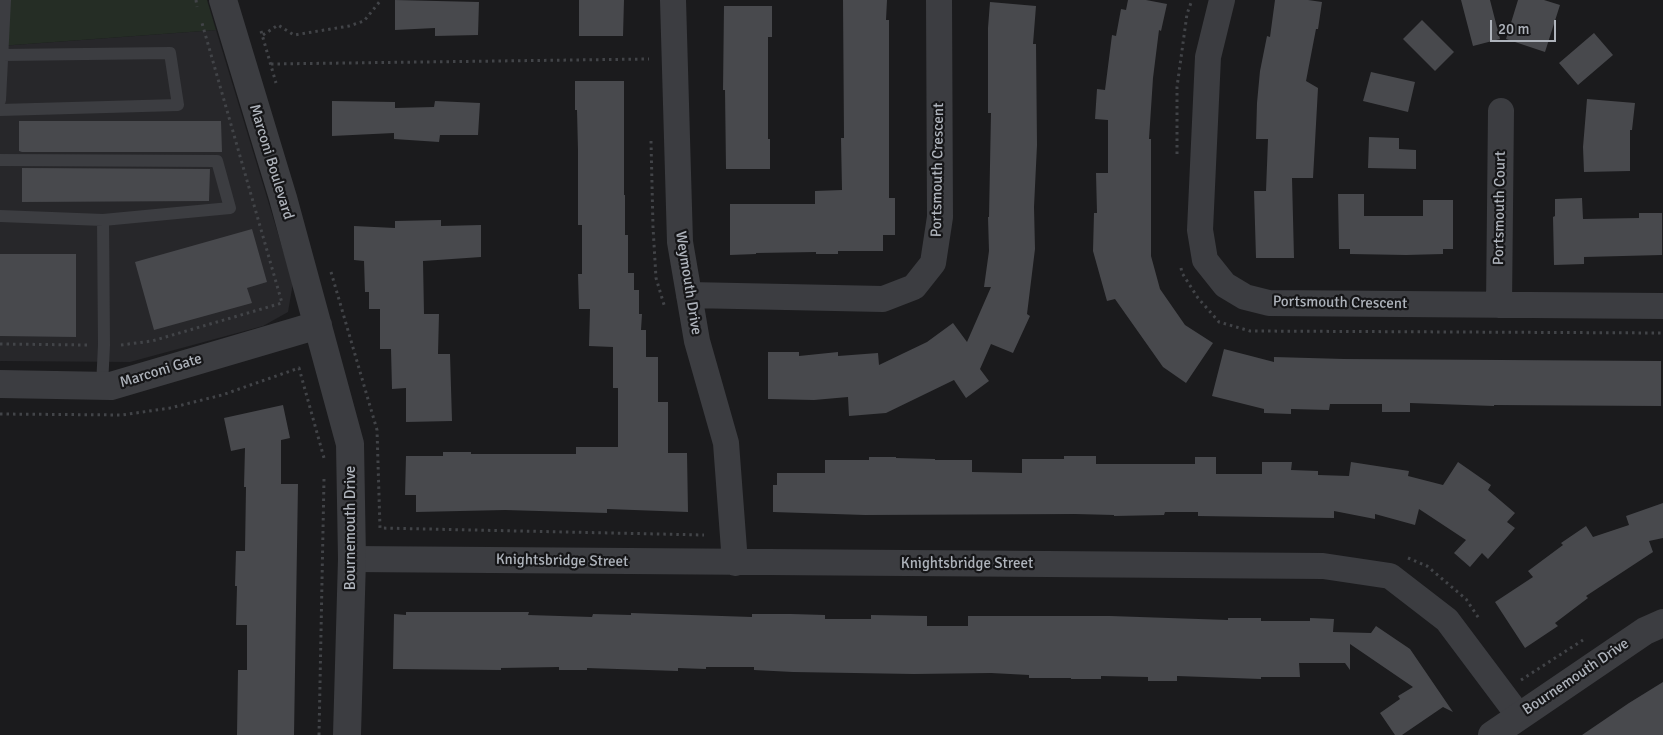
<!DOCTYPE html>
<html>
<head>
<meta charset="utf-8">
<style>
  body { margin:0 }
  #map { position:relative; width:1663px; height:735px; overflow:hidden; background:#1b1b1d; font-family:Signika,sans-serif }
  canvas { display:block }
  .scale { position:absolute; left:1490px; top:20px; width:66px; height:22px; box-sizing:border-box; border:2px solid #aeb3bb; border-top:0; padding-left:6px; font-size:15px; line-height:18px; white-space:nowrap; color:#aeb3bb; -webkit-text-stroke:4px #161618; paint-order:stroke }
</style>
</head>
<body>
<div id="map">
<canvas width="1663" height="735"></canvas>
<div class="scale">20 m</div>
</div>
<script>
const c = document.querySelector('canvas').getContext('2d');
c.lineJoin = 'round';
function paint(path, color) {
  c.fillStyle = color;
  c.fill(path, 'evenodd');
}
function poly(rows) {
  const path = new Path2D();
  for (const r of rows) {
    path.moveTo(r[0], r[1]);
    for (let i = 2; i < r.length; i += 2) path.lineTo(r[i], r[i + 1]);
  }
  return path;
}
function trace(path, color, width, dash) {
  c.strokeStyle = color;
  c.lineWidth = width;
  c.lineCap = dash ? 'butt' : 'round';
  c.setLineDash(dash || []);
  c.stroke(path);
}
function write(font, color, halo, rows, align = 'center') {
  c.font = font + ' Signika,sans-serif';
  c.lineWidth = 4.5;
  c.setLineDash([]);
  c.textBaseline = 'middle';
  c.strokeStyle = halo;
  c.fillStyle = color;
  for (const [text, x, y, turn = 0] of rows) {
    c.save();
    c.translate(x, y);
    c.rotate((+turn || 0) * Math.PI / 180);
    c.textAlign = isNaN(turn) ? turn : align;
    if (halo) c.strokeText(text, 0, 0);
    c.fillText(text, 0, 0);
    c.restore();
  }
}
paint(poly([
  [216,30,293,283,288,312,263,326,130,362,0,361,0,46]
]), '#27272a');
paint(poly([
  [0,0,207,0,216,30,0,46]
]), '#252d25');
paint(poly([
  [395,0,479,2,478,35,435,36,435,28,395,30],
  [579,0,624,0,623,36,579,36],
  [843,0,887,0,886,20,889,20,889,198,895,198,895,235,883,235,883,251,838,251,838,254,816,254,816,252,756,253,756,254,730,255,730,204,815,204,815,191,842,190,841,138,844,138],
  [1128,0,1146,0,1167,4,1161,31,1159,30,1153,78,1149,139,1151,139,1151,256,1160,289,1185,325,1213,343,1186,383,1163,367,1115,299,1107,301,1093,251,1094,213,1097,213,1096,173,1108,173,1108,120,1095,119,1097,89,1105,90,1112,35,1116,36,1121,9,1126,10],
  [1275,0,1308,0,1322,2,1318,29,1316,29,1306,81,1318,88,1313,178,1292,178,1294,258,1256,258,1254,191,1266,191,1268,139,1256,139,1257,103,1260,71,1267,36,1270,37],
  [1461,0,1490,0,1500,39,1473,46],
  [1518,0,1544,0,1560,5,1545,52,1506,39],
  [990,2,1036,6,1033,44,1036,44,1037,145,1034,207,1035,249,1027,314,1030,316,1013,353,991,344,980,369,989,381,966,398,954,380,886,413,849,416,848,397,814,400,768,399,768,352,799,352,799,356,838,352,838,356,878,353,879,365,927,342,953,323,967,342,991,287,984,287,989,251,988,217,989,217,991,113,988,113,988,28],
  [724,6,772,6,772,37,768,37,768,139,770,139,770,169,726,169,725,90,723,90],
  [1422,20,1454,52,1435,71,1403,39],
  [1594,33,1613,55,1578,85,1559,63],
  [1371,72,1415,82,1408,112,1363,101],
  [575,81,624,81,624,195,625,195,625,235,628,235,628,273,634,273,634,290,639,290,639,314,642,314,641,330,646,330,646,357,658,357,658,402,668,402,668,453,687,453,688,512,607,509,607,513,505,510,416,512,416,495,405,495,406,456,443,456,443,452,471,452,471,454,576,454,576,447,618,447,618,388,613,388,613,347,589,346,590,309,579,309,578,274,582,274,582,225,578,225,578,150,577,110,575,110],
  [1587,99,1635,103,1632,130,1630,130,1630,171,1584,172,1583,147],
  [332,101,395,102,395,108,434,107,435,101,480,103,478,135,440,135,439,142,394,139,394,133,332,136],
  [19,121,221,121,222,152,22,152,19,151],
  [1369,137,1399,138,1399,149,1416,150,1416,169,1368,168],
  [22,168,210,169,209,201,22,202],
  [1338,194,1364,194,1364,216,1423,216,1423,200,1453,200,1453,249,1443,249,1443,254,1406,255,1350,254,1350,249,1339,249],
  [1582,198,1583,219,1639,218,1639,213,1662,213,1662,255,1584,257,1584,264,1554,265,1553,217,1555,216,1555,199],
  [441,220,441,226,481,225,481,257,423,261,424,314,439,314,438,354,450,354,452,421,406,422,406,388,392,389,391,349,380,349,380,309,369,309,369,292,365,292,364,261,354,260,354,226,395,228,395,221],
  [252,229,267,282,247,288,252,303,154,330,135,262],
  [0,254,76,254,76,337,0,336],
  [1224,349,1274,362,1274,357,1344,359,1661,361,1661,406,1494,405,1494,406,1410,403,1410,412,1382,412,1382,404,1330,404,1329,410,1291,409,1291,414,1264,413,1264,409,1212,396],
  [283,405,290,438,281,440,281,484,298,484,294,735,237,735,238,670,247,670,247,625,236,625,237,586,235,586,236,551,245,551,246,487,244,487,245,448,231,451,224,418],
  [1064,456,1096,456,1096,464,1195,464,1195,457,1216,457,1216,474,1262,474,1262,462,1292,462,1291,470,1318,471,1318,475,1349,476,1351,462,1409,471,1408,476,1443,485,1458,462,1491,485,1488,490,1515,513,1507,522,1515,528,1488,559,1482,553,1470,567,1454,553,1466,540,1419,509,1415,525,1375,514,1375,519,1334,511,1334,518,1198,516,1198,512,1165,512,1164,515,1114,516,1114,515,1075,514,865,515,773,512,773,485,777,485,777,473,825,473,825,460,869,460,869,457,896,457,896,458,935,459,935,460,972,460,972,472,1022,473,1022,459,1064,459],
  [1663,503,1663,538,1649,541,1653,552,1586,596,1588,598,1555,623,1558,626,1525,648,1495,602,1533,577,1528,571,1563,545,1561,543,1586,526,1593,537,1629,525,1626,516],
  [406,612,529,612,528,615,592,617,593,614,631,615,631,613,752,617,752,614,791,614,825,615,825,619,871,619,871,615,927,616,927,626,968,626,968,616,1110,616,1228,620,1228,618,1261,618,1261,621,1310,621,1310,618,1334,619,1333,632,1371,633,1376,626,1410,649,1453,712,1443,707,1402,735,1395,735,1380,713,1400,699,1398,696,1413,687,1350,644,1350,670,1345,663,1299,663,1300,677,1261,677,1261,679,1177,676,1177,681,1148,681,1148,677,1101,676,1101,679,1071,679,1071,678,1029,678,1029,675,991,673,914,674,793,672,754,670,754,667,706,667,706,669,678,668,678,671,587,668,587,670,559,670,559,667,501,668,501,670,393,669,394,614,406,615],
  [1663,682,1663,735,1582,735,1629,703]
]), '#48494d');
trace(poly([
  [196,0,197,7],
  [261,31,276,83],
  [263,35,278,25,294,35,349,26,364,21,381,0],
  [271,64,649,59],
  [651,141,653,227,656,278,665,308],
  [1177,154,1177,87,1187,14,1192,0],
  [1181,268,1182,273,1198,298,1219,322,1250,331,1663,333],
  [331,272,377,430,380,528,704,535],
  [0,344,87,345],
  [121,345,152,341,282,303,202,23],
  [0,414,122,415,170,408,222,395,299,368,324,458],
  [1408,558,1427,566,1466,599,1480,620],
  [1521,680,1583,640],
  [319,735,324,479]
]), '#424448', 3, [2.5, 4]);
trace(poly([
  [0,100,5,0],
  [0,110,178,105,170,53,2,55],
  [0,160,217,161,230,208,103,220,104,345,102,386],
  [0,216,103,220]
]), '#3c3d41', 12);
trace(poly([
  [673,0,680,242,697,341,726,443,735,563],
  [1222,0,1208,57,1200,230,1205,260,1225,285,1245,297,1269,303,1663,306],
  [689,295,883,299,914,287,933,263,940,217,939,0],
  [1499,305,1501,111],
  [352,559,1323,566,1390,576,1447,620,1519,716]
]), '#3c3d41', 26);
trace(poly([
  [223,0,283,198,350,444,352,559,347,735],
  [0,384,111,386,318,325],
  [1492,735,1645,631,1663,623]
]), '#3c3d41', 28);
write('15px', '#aeb3bb', '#161618', [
  ["Marconi Boulevard",271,162,73],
  ["Portsmouth Crescent",938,170,-89],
  ["Portsmouth Court",1500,208,-89],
  ["Weymouth Drive",688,283,81],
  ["Portsmouth Crescent",1340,303,1],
  ["Marconi Gate",161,371,-17],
  ["Bournemouth Drive",351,528,-90],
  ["Knightsbridge Street",562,561,1],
  ["Knightsbridge Street",967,564],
  ["Bournemouth Drive",1576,677,-34]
]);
</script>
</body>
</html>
